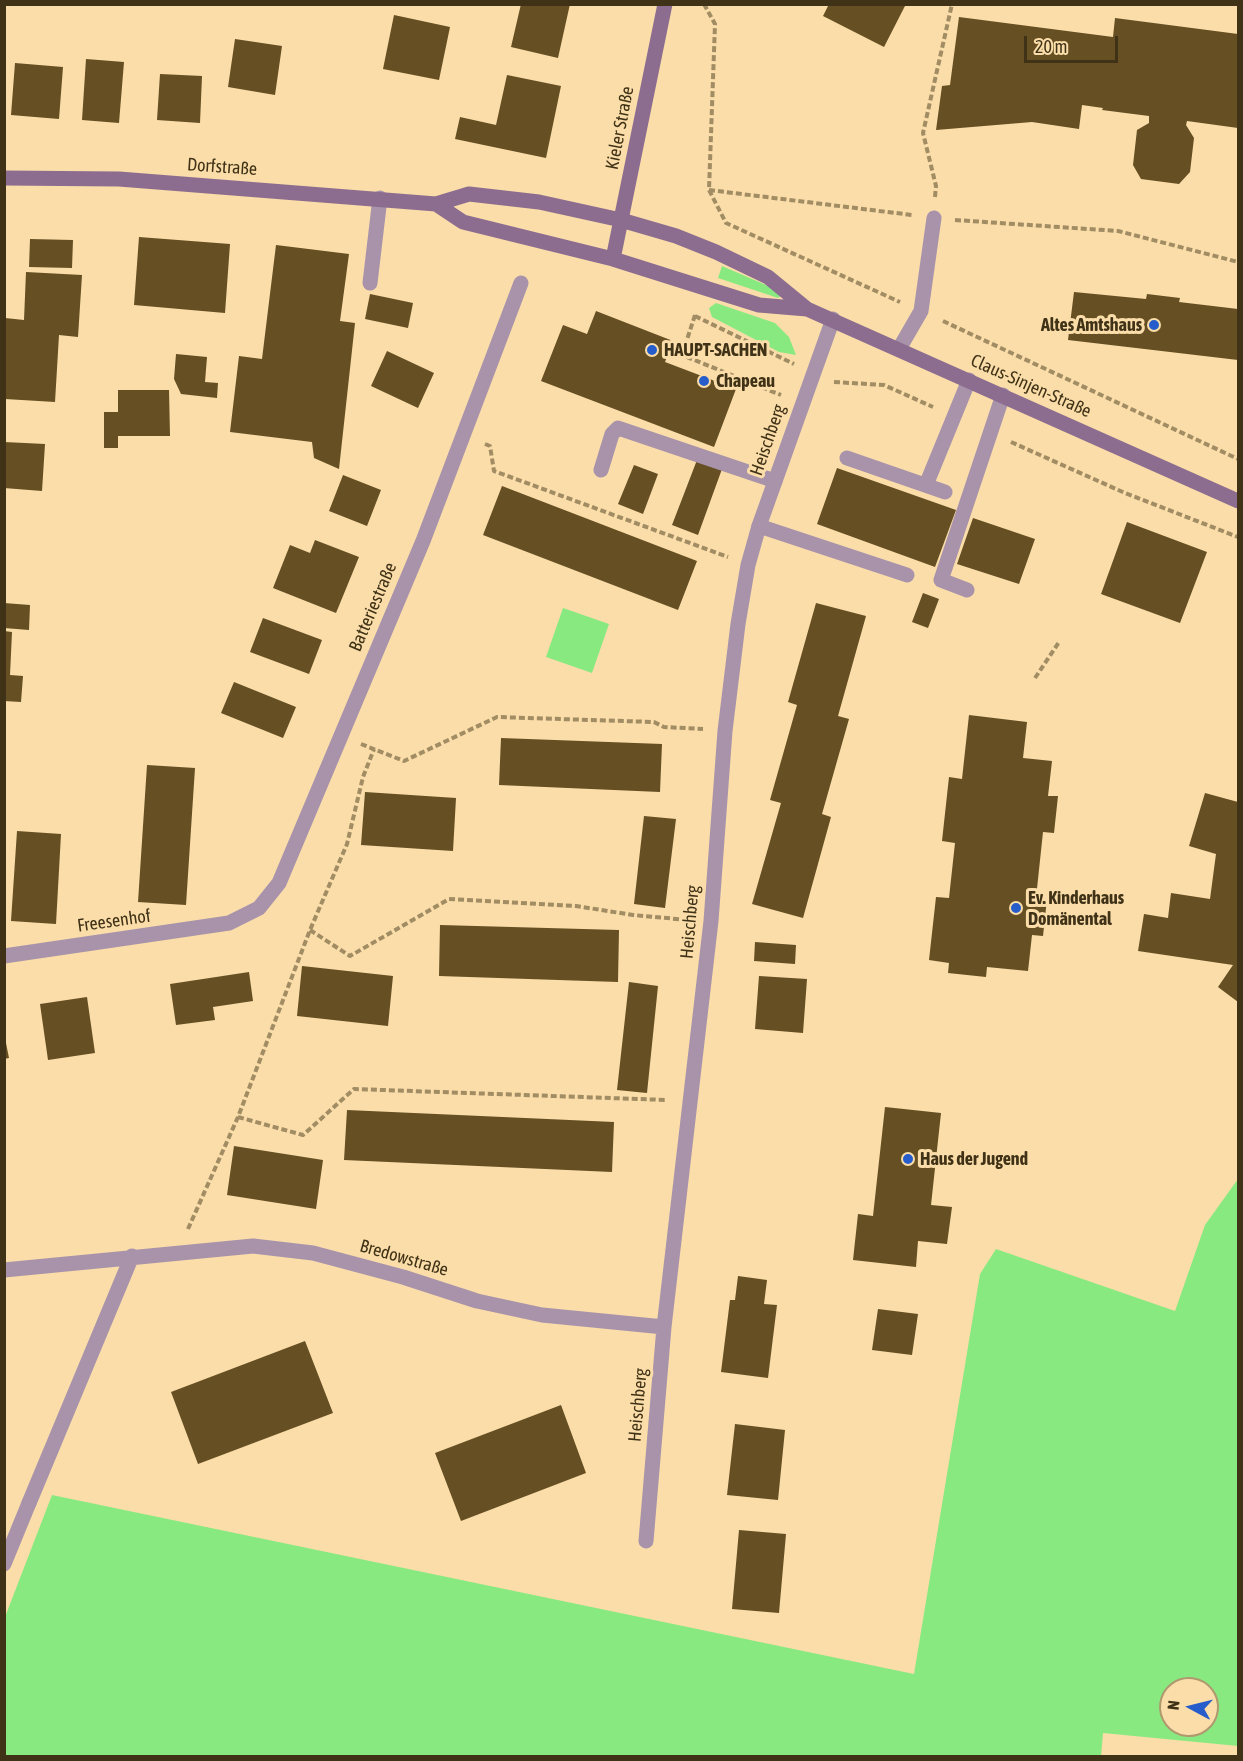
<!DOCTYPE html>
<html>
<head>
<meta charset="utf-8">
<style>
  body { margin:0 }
  #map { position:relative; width:1243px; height:1761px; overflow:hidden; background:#fadda9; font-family:"Asap Condensed",sans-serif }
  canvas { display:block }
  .frame { position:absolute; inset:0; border:6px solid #403217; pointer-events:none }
  .north { position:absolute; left:1159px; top:1677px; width:60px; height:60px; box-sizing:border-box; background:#fadda9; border:2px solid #b0996f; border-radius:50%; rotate:277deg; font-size:16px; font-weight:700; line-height:24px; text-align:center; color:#403217 }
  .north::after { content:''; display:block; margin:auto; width:21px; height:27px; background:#275dca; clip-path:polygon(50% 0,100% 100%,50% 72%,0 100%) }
  .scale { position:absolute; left:1024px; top:36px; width:94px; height:27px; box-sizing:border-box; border:3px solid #403217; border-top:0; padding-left:8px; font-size:18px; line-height:21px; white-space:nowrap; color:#403217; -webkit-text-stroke:4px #fadda9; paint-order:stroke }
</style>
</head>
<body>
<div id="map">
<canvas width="1243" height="1761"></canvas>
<div class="frame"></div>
<div class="north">N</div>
<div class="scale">20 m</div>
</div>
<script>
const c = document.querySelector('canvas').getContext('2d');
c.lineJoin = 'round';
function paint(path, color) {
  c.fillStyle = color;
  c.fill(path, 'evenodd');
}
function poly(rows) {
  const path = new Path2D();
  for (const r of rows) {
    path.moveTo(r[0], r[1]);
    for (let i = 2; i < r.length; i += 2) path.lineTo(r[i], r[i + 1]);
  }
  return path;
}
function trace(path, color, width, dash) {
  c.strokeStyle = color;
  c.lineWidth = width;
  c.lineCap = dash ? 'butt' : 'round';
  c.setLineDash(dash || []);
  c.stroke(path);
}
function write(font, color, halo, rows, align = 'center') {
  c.font = font + ' "Asap Condensed",sans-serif';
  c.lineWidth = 6;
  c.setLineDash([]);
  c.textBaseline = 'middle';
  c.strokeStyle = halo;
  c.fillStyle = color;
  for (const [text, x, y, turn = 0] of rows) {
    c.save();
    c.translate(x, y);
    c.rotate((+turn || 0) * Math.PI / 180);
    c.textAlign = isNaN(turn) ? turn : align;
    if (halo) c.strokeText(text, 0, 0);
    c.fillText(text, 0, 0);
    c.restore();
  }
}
paint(poly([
  [722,266,773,288,782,295,778,298,718,278],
  [716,303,775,323,789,337,796,355,779,352,712,317,709,308],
  [563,608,609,624,592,673,546,657],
  [1238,1179,1238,1746,1103,1733,1101,1756,5,1756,5,1617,52,1495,914,1674,980,1274,996,1249,1175,1311,1205,1225],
  [1171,1689,1207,1689,1207,1725,1171,1725]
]), '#89e981');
paint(poly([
  [521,4,570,4,558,58,511,47],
  [829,4,906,4,884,47,823,16],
  [394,15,450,27,439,80,383,69],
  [959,17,1113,37,1115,18,1238,34,1238,128,1187,121,1186,125,1194,138,1190,172,1179,184,1141,179,1133,165,1137,130,1149,123,1149,116,1102,110,1103,108,1082,105,1079,129,1032,122,936,130,942,86,950,85],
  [235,39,282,46,275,95,228,87],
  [86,59,124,62,119,123,82,120],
  [15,63,63,67,59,119,11,115],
  [160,74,202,76,200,123,157,120],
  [507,75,561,86,546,158,455,139,460,117,496,125],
  [139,237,230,244,225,313,134,305],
  [30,239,73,240,72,268,29,267],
  [276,245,349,254,340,321,355,323,339,469,314,458,312,442,230,432,239,356,262,359],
  [26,272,82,275,78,337,59,335,55,402,5,399,5,318,24,320],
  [1074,292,1146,299,1147,294,1180,298,1179,302,1238,309,1238,360,1068,340],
  [370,294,413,303,408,328,365,319],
  [596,311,673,341,665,362,736,389,714,447,541,381,563,325,587,334],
  [387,351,434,373,418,408,371,386],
  [176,354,207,357,205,382,218,383,217,398,181,394,174,379],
  [118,390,169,390,170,436,118,436,118,448,104,448,104,412,118,412],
  [4,442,45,444,42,491,4,488],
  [697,460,722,469,698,535,672,525],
  [634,465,658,474,643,514,618,504],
  [837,468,956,510,935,567,817,524],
  [343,475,381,490,367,526,329,511],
  [502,486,697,561,678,610,483,535],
  [973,518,1035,539,1019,584,957,564],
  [1127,522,1207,552,1180,623,1101,594],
  [315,540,359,557,336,613,273,588,290,545,310,553],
  [923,593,939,599,928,628,912,622],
  [4,603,30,605,29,630,4,628],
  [816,603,866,616,838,716,849,719,822,814,831,817,803,918,752,904,781,803,770,800,797,705,788,702],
  [263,618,322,640,309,674,250,652],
  [4,631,12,632,10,675,23,676,21,702,4,701],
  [234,682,296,707,283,738,221,713],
  [969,715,1027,722,1023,758,1052,761,1048,796,1058,796,1054,833,1043,832,1036,898,1047,899,1043,936,1032,935,1028,971,987,967,986,977,948,973,949,963,929,960,936,897,949,898,955,843,942,841,949,777,962,779],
  [501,738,662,744,660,792,499,785],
  [147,765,195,768,186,905,138,902],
  [365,792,456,798,453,851,361,845],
  [1205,793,1238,802,1238,1002,1218,987,1233,965,1138,951,1144,914,1168,918,1171,893,1210,899,1216,854,1189,846],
  [644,816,676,819,665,908,634,904],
  [17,831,61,834,56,924,11,921],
  [440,925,619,930,618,982,439,976],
  [755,942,796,945,795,964,754,961],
  [302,966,393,976,388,1026,297,1016],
  [249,972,253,1001,213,1007,215,1020,176,1025,170,984],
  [759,976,807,979,803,1033,755,1029],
  [629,982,658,986,647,1093,617,1090],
  [87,997,95,1053,48,1060,40,1004],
  [4,1033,9,1058,4,1059],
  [885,1107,941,1113,931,1205,952,1207,947,1244,918,1241,916,1267,853,1260,858,1214,873,1216],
  [347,1110,614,1122,612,1172,344,1160],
  [234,1146,323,1160,316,1209,227,1195],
  [738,1276,767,1280,764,1304,777,1305,768,1378,721,1372,730,1300,735,1300],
  [878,1309,918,1314,912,1355,872,1350],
  [305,1341,333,1413,198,1464,171,1392],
  [561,1405,586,1473,461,1521,435,1453],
  [735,1424,785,1430,778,1500,727,1495],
  [739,1530,786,1534,779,1613,732,1609]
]), '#654f23');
trace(poly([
  [704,4,715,24,709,190,726,223,900,302],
  [709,190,912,215],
  [935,197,936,186,923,133,952,4],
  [955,220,1118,231,1238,262],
  [695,316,794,364],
  [943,321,1238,459],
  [669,353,682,355,781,395],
  [682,355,695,315],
  [834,382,884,385,933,407],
  [1011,442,1125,493,1238,537],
  [485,444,490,446,494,471,728,557],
  [1035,678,1059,642],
  [361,744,404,761,497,717,654,722,664,727,703,729],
  [310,930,350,956,449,899,576,906,633,915,688,920],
  [238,1117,303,1135,354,1089,667,1100],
  [188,1229,238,1117,310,930,347,844,363,777,374,749]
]), '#a18c63', 4, [6, 3]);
trace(poly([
  [370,283,380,198],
  [899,349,921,311,934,218],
  [847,458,945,492],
  [601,470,612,434,618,428,775,481],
  [926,485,969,380],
  [759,526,907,575],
  [967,590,941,580,1003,395],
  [4,1564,29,1503]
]), '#a893ab', 15);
trace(poly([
  [4,956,229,923,259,908,279,883,423,541,521,283],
  [4,1270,253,1246,313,1253,403,1277,477,1301,542,1315,664,1327],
  [29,1503,132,1256],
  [646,1541,664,1327,711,921,725,731,738,624,748,565,759,526,833,319]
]), '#a893ab', 15);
trace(poly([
  [4,178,119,179,436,204,469,194,539,202,621,220,676,236,716,252,768,277,807,309,1238,501],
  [436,204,463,222,613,259,759,305,807,309],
  [613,259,665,4]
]), '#8c6d90', 15);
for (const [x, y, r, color] of [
  [1154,325,6,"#275dca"],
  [652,350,6,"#275dca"],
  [704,381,6,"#275dca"],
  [1016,908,6,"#275dca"],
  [908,1159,6,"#275dca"]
]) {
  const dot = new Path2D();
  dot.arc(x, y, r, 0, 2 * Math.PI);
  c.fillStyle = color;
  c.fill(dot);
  trace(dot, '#fadda9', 2);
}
write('18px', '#403217', '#fadda9', [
  ["Kieler Straße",620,128,-79],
  ["Dorfstraße",222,167,4],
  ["Claus-Sinjen-Straße",1031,386,24],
  ["Heischberg",768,440,-71],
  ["Batteriestraße",373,607,-67],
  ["Freesenhof",114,921,-8],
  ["Heischberg",690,922,-85],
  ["Bredowstraße",404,1258,16],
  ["Heischberg",638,1405,-85]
]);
write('bold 18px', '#403217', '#fadda9', [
  ["Altes Amtshaus",1142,325,"right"],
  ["HAUPT-SACHEN",664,350],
  ["Chapeau",716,381],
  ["Ev. Kinderhaus",1028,898],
  ["Domänental",1028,919],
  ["Haus der Jugend",920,1159]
], 'left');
</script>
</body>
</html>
